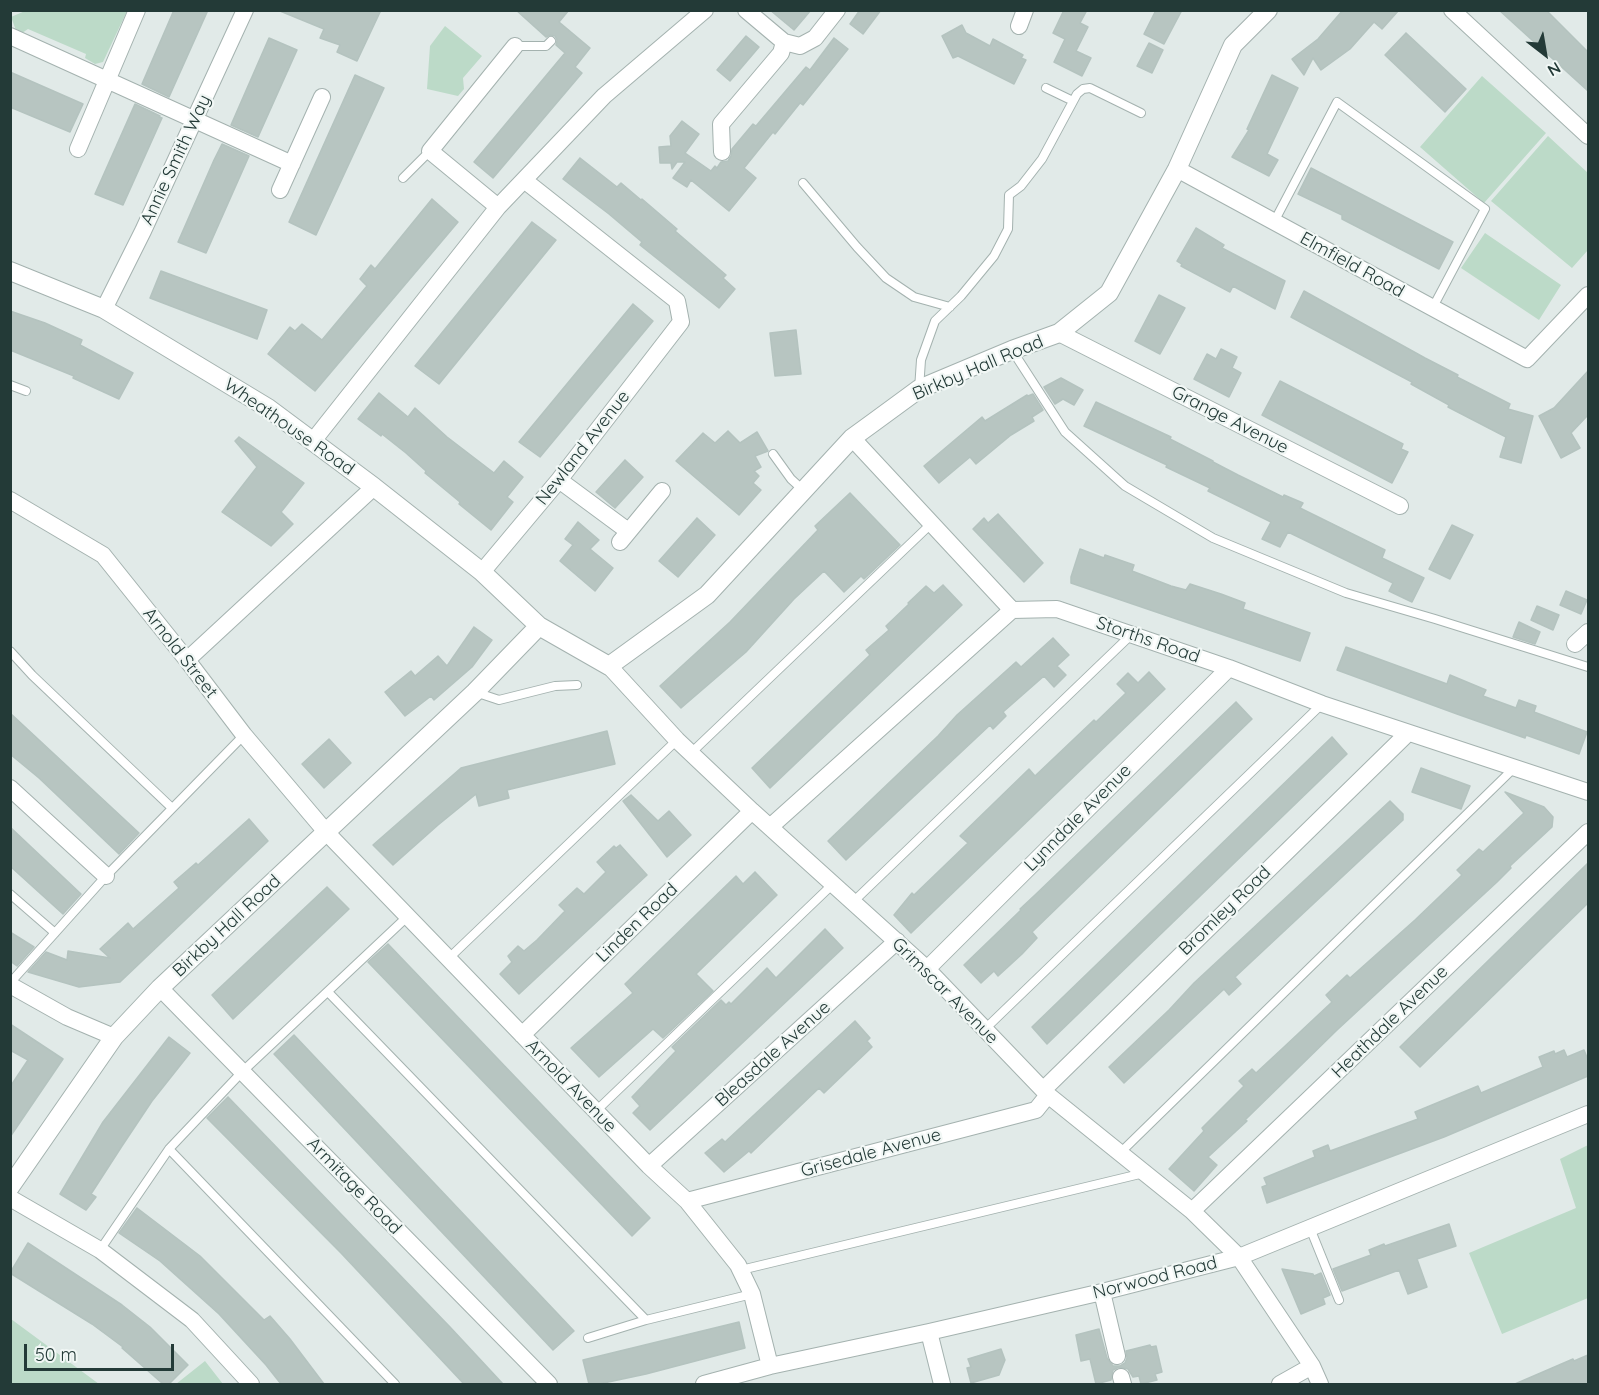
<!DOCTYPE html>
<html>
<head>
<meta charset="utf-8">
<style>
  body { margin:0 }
  #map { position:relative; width:1599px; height:1395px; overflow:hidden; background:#e1eae8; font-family:Quicksand,sans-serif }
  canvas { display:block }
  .frame { position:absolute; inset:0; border:12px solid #233a37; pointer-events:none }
  .north { position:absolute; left:1515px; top:24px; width:60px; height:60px; -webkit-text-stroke:4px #f1f7f5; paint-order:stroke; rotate:149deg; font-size:16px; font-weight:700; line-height:24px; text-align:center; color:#233a37 }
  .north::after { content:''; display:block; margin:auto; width:21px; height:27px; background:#233a37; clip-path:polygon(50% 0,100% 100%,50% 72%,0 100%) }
  .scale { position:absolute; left:24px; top:1344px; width:150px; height:27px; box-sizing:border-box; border:3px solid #233a37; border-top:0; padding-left:8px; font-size:18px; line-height:21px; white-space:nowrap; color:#233a37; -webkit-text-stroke:4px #f1f7f5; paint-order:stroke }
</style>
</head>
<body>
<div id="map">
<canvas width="1599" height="1395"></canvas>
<div class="frame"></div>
<div class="north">N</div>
<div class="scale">50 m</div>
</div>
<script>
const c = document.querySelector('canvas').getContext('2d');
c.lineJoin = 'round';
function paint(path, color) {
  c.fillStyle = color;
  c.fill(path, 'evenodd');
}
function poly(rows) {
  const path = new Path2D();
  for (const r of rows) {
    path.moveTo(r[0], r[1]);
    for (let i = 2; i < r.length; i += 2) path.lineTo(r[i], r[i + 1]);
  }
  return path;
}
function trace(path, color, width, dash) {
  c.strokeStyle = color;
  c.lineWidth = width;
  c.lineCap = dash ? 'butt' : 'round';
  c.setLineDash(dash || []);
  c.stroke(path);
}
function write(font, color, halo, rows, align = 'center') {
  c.font = font + ' Quicksand,sans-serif';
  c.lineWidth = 4.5;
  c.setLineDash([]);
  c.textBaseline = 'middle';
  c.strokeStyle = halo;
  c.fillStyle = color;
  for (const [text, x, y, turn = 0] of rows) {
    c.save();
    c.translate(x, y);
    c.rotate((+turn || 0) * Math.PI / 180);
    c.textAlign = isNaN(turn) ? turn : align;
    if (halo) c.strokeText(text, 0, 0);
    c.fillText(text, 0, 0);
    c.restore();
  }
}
paint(poly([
  [25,11,127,11,103,62,95,64,85,58,86,54,28,29,22,33,17,33,11,17],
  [445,26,482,56,463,78,464,89,458,96,427,89,430,46],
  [1482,76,1546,133,1484,203,1420,147],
  [1548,136,1588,173,1588,250,1572,268,1491,201],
  [1485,233,1561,285,1539,320,1461,268],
  [1588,1145,1588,1298,1502,1334,1469,1253,1576,1208,1560,1159],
  [11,1319,99,1384,11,1384],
  [205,1361,223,1384,176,1384]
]), '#bcdac8');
const building = poly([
  [174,10,208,10,169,97,142,84,174,10],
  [381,10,357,61,337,52,340,45,320,38,324,29,280,11,381,10],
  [516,10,569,10,559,22,590,48,575,67,582,73,493,178,474,162,565,53,556,45,557,40,555,36,550,35,546,37,516,10],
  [770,10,811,10,794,30,770,10],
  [860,10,881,10,863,34,850,24,860,10],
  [1064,10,1087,10,1080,23,1088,27,1076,51,1091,58,1082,76,1054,62,1065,39,1053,33,1064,10],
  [1156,10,1182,10,1164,44,1144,34,1156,10],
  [1343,10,1399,10,1382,29,1374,22,1350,49,1321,70,1313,58,1304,75,1292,59,1318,39,1343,10],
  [1499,10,1546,10,1588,52,1588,91,1499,10],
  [962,25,966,33,990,46,993,39,1023,55,1021,58,1026,60,1014,84,958,56,953,58,942,36,962,25],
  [1406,33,1466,89,1445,112,1385,55,1406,33],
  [746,36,759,47,730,81,717,70,746,36],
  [269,38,297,50,258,137,231,125,269,38],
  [834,38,848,49,803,105,800,103,775,134,773,132,744,168,756,178,729,211,691,180,687,187,673,178,685,162,677,162,672,169,671,163,660,163,659,147,671,146,670,136,682,121,699,134,685,153,711,171,715,166,717,168,721,162,728,161,731,156,732,149,753,124,756,126,806,67,810,70,834,38],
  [1149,43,1163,50,1152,73,1137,66,1149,43],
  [10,72,83,104,70,132,10,107,10,72],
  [355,75,384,88,316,235,289,222,355,75],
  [1272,75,1298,88,1267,154,1278,160,1269,176,1232,157,1249,130,1247,129,1272,75],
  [135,104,160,116,159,117,162,118,123,205,95,194,135,104],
  [222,144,249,156,206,253,178,242,214,160,222,144],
  [580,158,617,187,621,183,641,200,642,199,677,229,675,231,726,275,723,278,735,289,719,308,640,245,642,242,609,214,563,179,580,158],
  [1311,168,1453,242,1439,269,1342,219,1342,215,1298,194,1311,168],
  [432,199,458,222,315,391,268,354,290,327,295,331,302,324,322,340,367,286,360,279,371,265,375,269,432,199],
  [532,222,556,240,439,384,415,366,532,222],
  [1196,228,1224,245,1222,248,1285,281,1275,309,1233,286,1230,292,1181,266,1182,264,1177,261,1196,228],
  [161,271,267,310,257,339,150,298,161,271],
  [1304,291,1425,358,1458,375,1457,377,1510,404,1508,409,1533,416,1521,463,1500,457,1506,437,1448,407,1449,405,1411,384,1412,382,1393,372,1291,317,1304,291],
  [1159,295,1185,308,1160,354,1135,341,1159,295],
  [633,304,653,321,540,457,519,442,633,304],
  [10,311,45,323,82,340,80,345,133,373,119,399,73,378,74,376,10,350,10,311],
  [796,330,801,374,775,376,770,333,796,330],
  [1221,349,1237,357,1232,368,1241,373,1229,397,1194,379,1207,354,1216,359,1221,349],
  [1588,371,1588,415,1571,433,1580,448,1561,458,1539,416,1554,408,1588,371],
  [1061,378,1083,390,1074,405,1063,399,1055,404,1044,387,1061,378],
  [1280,381,1403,444,1401,449,1408,452,1392,483,1262,415,1280,381],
  [379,393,408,417,415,408,447,437,494,473,504,461,523,477,507,497,513,502,491,530,459,504,460,502,425,473,426,471,406,453,382,434,381,436,358,419,379,393],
  [1033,394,1043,410,1032,417,1034,421,1011,435,976,464,970,457,939,483,924,466,982,417,985,421,1027,395,1028,396,1033,394],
  [1096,402,1171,437,1170,439,1213,461,1213,462,1238,475,1283,497,1284,495,1303,503,1300,508,1385,550,1382,558,1424,578,1412,602,1389,591,1393,583,1288,532,1280,547,1262,539,1271,522,1208,491,1210,488,1166,467,1167,465,1084,426,1096,402],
  [728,431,740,443,757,432,768,451,755,456,761,467,754,471,759,476,753,483,761,490,739,515,676,461,703,433,715,443,728,431],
  [239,437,304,483,281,512,293,524,271,546,222,512,257,467,235,441,239,437],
  [625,460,643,477,615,508,596,492,625,460],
  [850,493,900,545,864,579,861,576,844,592,824,571,794,599,746,652,681,708,660,686,730,622,818,530,815,526,850,493],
  [998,514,1043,563,1024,582,973,529,984,518,988,523,998,514],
  [697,518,715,535,678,577,659,561,697,518],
  [578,522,599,540,590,549,613,568,595,591,560,561,573,545,565,539,578,522],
  [1452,525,1473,535,1450,579,1429,569,1452,525],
  [1080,549,1104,558,1105,555,1134,565,1132,571,1171,586,1186,590,1190,584,1221,594,1245,603,1243,609,1310,633,1300,661,1071,583,1071,577,1080,549],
  [943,585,962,605,770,788,752,768,870,655,866,650,889,630,886,626,909,604,908,603,926,586,934,593,943,585],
  [1566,591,1587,600,1581,614,1560,605,1566,591],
  [1537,606,1559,615,1553,630,1531,620,1537,606],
  [1519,622,1540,632,1535,644,1513,637,1519,622],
  [474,627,492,640,472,667,434,700,431,696,405,716,385,692,411,671,415,676,438,656,447,666,474,627],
  [1053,638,1069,655,1057,666,1066,675,1054,687,1044,676,1003,712,1006,716,993,729,990,725,846,860,828,841,938,736,957,715,1016,662,1021,667,1053,638],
  [1346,647,1447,684,1450,675,1486,690,1483,696,1516,708,1519,700,1536,706,1534,712,1587,732,1579,754,1526,735,1525,738,1457,714,1337,670,1346,647],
  [1149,672,1165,689,911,933,894,915,912,893,914,895,968,843,960,836,1029,769,1035,776,1094,720,1096,722,1126,693,1117,684,1128,673,1138,683,1149,672],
  [1236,702,1252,719,1032,932,1037,938,1022,954,998,976,994,971,981,983,964,965,1021,910,1020,909,1035,895,1236,702],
  [10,713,139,833,119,854,39,778,10,754,10,713],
  [607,731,615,764,507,790,509,798,479,806,476,794,438,825,393,865,373,845,461,768,607,731],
  [1332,737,1347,754,1047,1044,1032,1027,1332,737],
  [329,739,351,763,324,788,302,764,329,739],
  [1421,768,1470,786,1461,809,1412,792,1421,768],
  [1505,792,1544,807,1553,817,1552,827,1510,866,1511,868,1497,882,1337,1030,1245,1120,1247,1121,1208,1157,1217,1165,1194,1191,1169,1169,1204,1131,1202,1128,1244,1086,1239,1081,1252,1069,1256,1073,1284,1047,1332,1002,1326,995,1347,975,1350,978,1415,920,1462,875,1457,870,1479,849,1483,852,1524,813,1505,792],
  [631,795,658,821,669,811,691,835,667,857,623,801,631,795],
  [1390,801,1403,814,1403,820,1235,977,1241,984,1229,995,1224,989,1124,1083,1109,1067,1169,1010,1194,983,1390,801],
  [249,819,268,841,120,982,79,987,28,972,46,952,67,960,68,951,110,958,100,949,128,923,133,929,179,888,174,882,196,863,198,865,249,819],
  [10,827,81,894,63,914,10,866,10,827],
  [620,845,647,875,519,994,500,974,512,962,508,956,518,946,524,951,537,940,565,911,559,905,577,888,584,894,606,872,597,862,614,846,616,848,620,845],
  [1588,863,1588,903,1420,1067,1400,1047,1588,863],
  [755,872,777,895,696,974,713,991,663,1038,653,1029,599,1077,571,1048,633,993,625,984,736,876,743,884,755,872],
  [327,887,349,909,233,1019,212,995,327,887],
  [825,929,843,948,650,1130,633,1113,640,1106,632,1097,676,1051,672,1047,721,1000,726,1005,729,1002,731,1004,767,968,776,978,825,929],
  [10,932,34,947,17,966,10,961,10,932],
  [388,944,650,1218,632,1236,368,962,388,944],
  [855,1021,870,1038,867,1041,872,1047,824,1093,819,1088,751,1153,749,1151,724,1172,705,1153,722,1139,725,1142,855,1021],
  [10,1024,63,1059,10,1137,10,1087,28,1060,10,1050,10,1024],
  [294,1035,574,1331,553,1350,274,1054,294,1035],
  [169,1037,190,1053,152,1101,122,1146,91,1194,96,1197,86,1210,60,1194,103,1122,169,1037],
  [1564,1050,1567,1057,1584,1050,1588,1060,1588,1076,1444,1137,1267,1203,1262,1187,1267,1185,1264,1178,1315,1157,1313,1151,1328,1145,1330,1151,1418,1119,1415,1112,1478,1086,1481,1093,1543,1067,1539,1057,1554,1051,1555,1054,1564,1050],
  [228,1097,450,1327,503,1384,464,1384,341,1253,207,1118,228,1097],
  [137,1208,200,1256,264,1320,270,1316,290,1339,324,1384,281,1384,266,1365,219,1314,160,1261,119,1233,137,1208],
  [1449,1224,1456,1246,1417,1259,1427,1287,1408,1294,1399,1270,1342,1291,1333,1269,1371,1255,1369,1250,1384,1244,1385,1246,1449,1224],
  [28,1243,122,1305,150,1327,188,1365,169,1384,163,1384,122,1348,123,1347,92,1324,10,1273,28,1243],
  [1282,1269,1313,1274,1314,1276,1321,1273,1330,1295,1323,1298,1325,1304,1301,1314,1282,1269],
  [739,1322,745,1348,646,1374,599,1384,589,1384,583,1360,739,1322],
  [1099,1329,1107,1358,1113,1366,1120,1366,1125,1363,1127,1358,1126,1351,1150,1345,1151,1347,1156,1346,1162,1372,1155,1374,1157,1380,1141,1384,1139,1376,1133,1377,1128,1369,1119,1367,1113,1370,1111,1380,1096,1384,1090,1359,1081,1361,1076,1335,1099,1329],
  [1001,1349,1005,1360,999,1375,971,1383,967,1368,971,1367,968,1359,1001,1349],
  [1588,1355,1588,1384,1515,1384,1573,1359,1574,1361,1588,1355]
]);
paint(building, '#b7c5c1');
trace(building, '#b4c3bf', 1.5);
const service = poly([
  [515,46,546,46,551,41],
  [1046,88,1073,101],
  [403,178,430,151],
  [803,183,857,247,886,278,914,297,950,307],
  [1274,222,1337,102,1485,209,1432,309],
  [1012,350,1065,432,1125,486,1213,538,1346,593,1435,619,1588,667],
  [10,385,26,391],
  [919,389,921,360,935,321,961,296,994,256,1008,229,1009,195,1021,186,1042,159,1077,94,1083,89,1090,88,1141,113],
  [773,454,791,479,803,490],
  [10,651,32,675,172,808],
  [475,692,499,700,555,686,577,685],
  [691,753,932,523],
  [10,894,55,933],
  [853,902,1131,635],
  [448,959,677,740],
  [10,983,106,876,244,735],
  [328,992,646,1320],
  [985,1029,1322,704],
  [596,1111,833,884],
  [169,1149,395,1384],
  [1120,1153,1514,768],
  [1310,1228,1339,1300],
  [100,1250,169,1149,242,1072,408,916],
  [741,1270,1144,1173],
  [588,1338,646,1320,752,1294]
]);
const minor = poly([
  [746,10,784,42,800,46,815,38,837,10],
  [1452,10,1588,136],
  [1019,26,1025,10],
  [10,36,292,164],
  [78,149,137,10],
  [722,152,721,124,781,53,784,42],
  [1177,169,1527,359,1588,295],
  [280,190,322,97],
  [498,207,430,151,515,46],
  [104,309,143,231,245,10],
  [1059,333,1400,506],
  [852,438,1012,610],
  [313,441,498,207,604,96,705,10],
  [559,480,628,531],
  [10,500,103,555,187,660,244,735,327,833,649,1166,687,1201,738,1265,752,1294,770,1366],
  [620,542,662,491],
  [482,572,559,480,681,322,677,301,524,180],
  [1575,644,1588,632],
  [187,660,374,487],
  [609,666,677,740,752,811,927,969,1048,1095,1192,1211,1239,1257,1312,1366,1320,1384],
  [10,788,106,876],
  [770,827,1012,610,1057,609,1229,668,1322,704,1588,792],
  [927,969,1229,668],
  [10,985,67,1017,114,1037],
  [160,988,549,1384],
  [522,1035,752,811],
  [1043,1090,1408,733],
  [649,1166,897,941],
  [10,1198,100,1250,192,1320,251,1384],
  [687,1201,1036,1110,1048,1095],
  [1192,1211,1588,832],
  [1102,1292,1117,1356],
  [929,1332,942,1384],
  [1121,1377,1123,1384],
  [704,1384,770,1366,929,1332,1102,1292,1239,1257,1588,1114],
  [1280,1384,1312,1366]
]);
const tertiary = poly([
  [10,271,104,309,268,408,374,487,482,572,539,626,609,666,707,595,852,438,874,422,919,389,1012,350,1059,333,1109,293,1177,169,1233,45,1268,10],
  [10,1187,114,1037,160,988,475,692,539,626]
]);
trace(service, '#a4b2af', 10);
trace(minor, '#a4b2af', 18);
trace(tertiary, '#a4b2af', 20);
trace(service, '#fff', 8);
trace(minor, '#fff', 16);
trace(tertiary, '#fff', 18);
write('18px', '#233a37', '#f1f7f5', [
  ["Annie Smith Way",176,160,-65],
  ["Elmfield Road",1352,265,29],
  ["Birkby Hall Road",978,368,-23],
  ["Grange Avenue",1230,420,27],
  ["Wheathouse Road",289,427,35],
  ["Newland Avenue",583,448,-52],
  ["Storths Road",1148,640,19],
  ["Arnold Street",180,653,52],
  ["Lynndale Avenue",1078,818,-45],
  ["Bromley Road",1225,911,-44],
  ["Linden Road",637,923,-44],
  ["Birkby Hall Road",227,926,-43],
  ["Grimscar Avenue",945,991,45],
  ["Heathdale Avenue",1390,1022,-44],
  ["Bleasdale Avenue",773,1054,-42],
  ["Arnold Avenue",571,1086,46],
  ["Grisedale Avenue",871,1153,-15],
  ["Armitage Road",354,1186,46],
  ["Norwood Road",1155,1278,-14]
]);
</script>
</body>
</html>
